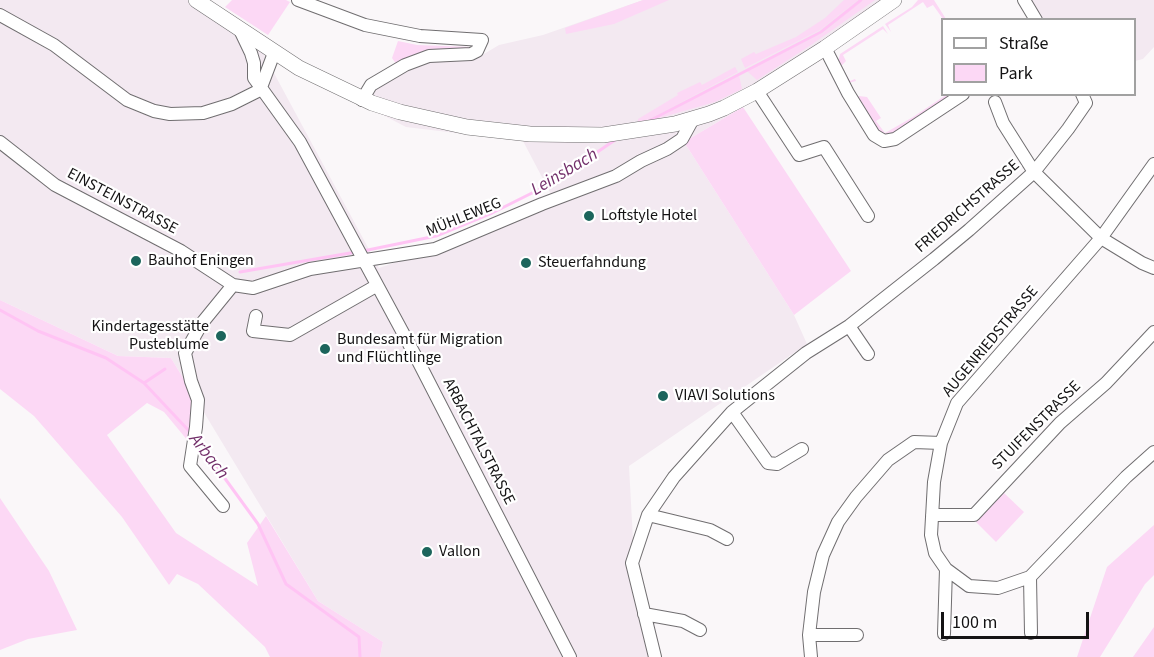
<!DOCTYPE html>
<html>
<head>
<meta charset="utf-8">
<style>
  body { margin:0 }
  #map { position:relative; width:1154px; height:657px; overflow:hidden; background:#faf7f9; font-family:"Source Sans 3",sans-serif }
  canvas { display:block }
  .legend { position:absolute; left:941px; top:18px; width:195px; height:78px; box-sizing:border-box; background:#fff; border:2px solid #a1a1a1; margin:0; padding:8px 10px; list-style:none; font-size:18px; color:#141314 }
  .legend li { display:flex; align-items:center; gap:12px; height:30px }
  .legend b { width:30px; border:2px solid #a1a1a1 }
  .scale { position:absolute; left:941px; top:612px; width:148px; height:27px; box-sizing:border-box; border:3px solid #141314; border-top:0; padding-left:8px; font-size:18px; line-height:21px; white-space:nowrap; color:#141314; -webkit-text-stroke:4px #fff; paint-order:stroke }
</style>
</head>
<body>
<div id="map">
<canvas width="1154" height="657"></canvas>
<ul class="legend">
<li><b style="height:8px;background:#fff"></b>Straße</li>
<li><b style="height:16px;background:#fcd8f5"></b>Park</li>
</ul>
<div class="scale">100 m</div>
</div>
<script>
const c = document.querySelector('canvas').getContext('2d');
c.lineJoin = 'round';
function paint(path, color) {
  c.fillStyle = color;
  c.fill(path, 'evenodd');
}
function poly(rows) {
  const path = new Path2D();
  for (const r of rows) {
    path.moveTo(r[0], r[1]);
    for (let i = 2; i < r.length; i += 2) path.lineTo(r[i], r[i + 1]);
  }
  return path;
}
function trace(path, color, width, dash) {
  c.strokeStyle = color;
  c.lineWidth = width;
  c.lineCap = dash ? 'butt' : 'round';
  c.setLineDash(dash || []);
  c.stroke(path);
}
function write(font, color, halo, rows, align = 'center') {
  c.font = font + ' "Source Sans 3",sans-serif';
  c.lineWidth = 4.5;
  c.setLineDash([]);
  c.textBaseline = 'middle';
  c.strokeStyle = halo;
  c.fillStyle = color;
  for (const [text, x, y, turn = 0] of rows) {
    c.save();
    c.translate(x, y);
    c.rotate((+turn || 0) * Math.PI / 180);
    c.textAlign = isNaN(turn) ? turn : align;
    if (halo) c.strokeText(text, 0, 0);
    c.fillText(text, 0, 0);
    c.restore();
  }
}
paint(poly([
  [0,0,190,0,261,49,379,268,474,235,554,200,523,141,406,127,356,101,419,62,479,57,499,45,543,35,643,0,896,0,825,46,743,107,684,142,794,315,807,344,629,466,633,540,657,657,380,657,383,642,318,601,171,358,118,356,0,300],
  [1029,0,1154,0,1154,47,1143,59,1135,61,1134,20,1042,19]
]), '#f3e9f1');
paint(poly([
  [232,0,286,0,290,2,268,35,225,7],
  [643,0,669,0,614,24,566,34,565,28],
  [844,0,858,0,820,30,745,68,741,59,754,52,756,54,796,37,825,18],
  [863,0,875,0,811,45,757,80,747,71,823,33],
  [918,0,934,0,946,19,943,19,933,5,927,8,923,2,888,25,891,32,885,24,912,7],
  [883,26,888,34,883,29,843,55,846,61,841,66,850,81,855,79,856,81,848,83,838,63,840,54],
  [398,41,417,45,471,47,471,50,397,65,392,58],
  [735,67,738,72,650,119,638,123,638,119,678,95,677,93,700,82,702,85],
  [739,75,742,89,715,102,656,119],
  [946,95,955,95,896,134,887,136,878,131,857,98,859,96,867,97,881,118,876,121,885,133,913,117],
  [743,107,851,271,794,315,684,142],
  [0,300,118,356,171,358,194,396,188,441,164,412,147,403,107,435,176,533,258,586,247,543,266,516,318,601,383,642,380,657,270,657,265,647,198,584,177,574,169,585,122,517,34,416,0,389],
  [1004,493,1024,512,996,542,976,522],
  [0,498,49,571,77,630,28,639,0,650],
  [1154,525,1154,575,1145,584,1100,657,1077,657,1107,567],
  [1154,627,1154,657,1133,657]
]), '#fcd8f5');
trace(poly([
  [647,122,821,32,861,0],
  [363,251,436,236,492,213,552,183,615,140],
  [240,272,356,252],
  [0,310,38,331,106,358,144,383,191,433],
  [144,383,165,369],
  [197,440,258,524,286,584,359,637,360,657]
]), '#ffc4f4', 3);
const minor = poly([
  [298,0,365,25,420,36,482,40,477,51,471,54,429,56,405,65,371,85,362,100],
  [1024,0,1036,20],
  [0,15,54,45,127,100,154,111,170,114,203,113,232,104,260,90],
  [240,30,251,53,254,63,254,78,300,142,416,357,570,657],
  [825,48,848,93,874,135,884,141,895,139,963,94],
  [260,90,274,53],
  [757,91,799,155,824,147,868,216],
  [995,102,1003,123,1034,172,1101,238,1142,263,1154,268],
  [0,142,55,185,181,251,233,285,253,288,310,269,435,249,542,204,616,176,641,161,667,149,682,139,693,119],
  [1154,164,1101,238,957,403,941,443,934,482,931,535,935,553,946,569,969,586,998,588,1030,577,1126,477,1154,452],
  [256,316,253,331,290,335,376,286],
  [849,326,868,354],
  [732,412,768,463,777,464,802,449],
  [223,506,190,466,196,427,198,400,191,381,185,353,202,323,233,285],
  [648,515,710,530,727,539],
  [932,515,974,515,1060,423,1106,383,1154,332],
  [1030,577,1031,633],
  [644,614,683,621,700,630],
  [944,634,946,569],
  [809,635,857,635],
  [655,657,632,563,648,515,674,477,732,412,806,353,849,326,934,259,969,230,1034,172,1068,129,1086,103,1082,94],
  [811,657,809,635,814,592,823,555,838,522,856,497,888,460,914,442,941,443]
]);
const major = poly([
  [196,0,299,68,372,103,400,112,467,127,530,134,603,135,675,124,709,114,724,108,757,91,825,48,894,0]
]);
trace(minor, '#706e70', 14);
trace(major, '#706e70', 16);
trace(minor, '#fff', 12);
trace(major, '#fff', 15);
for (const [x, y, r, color] of [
  [589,216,6,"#1c655c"],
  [136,261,6,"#1c655c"],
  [526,263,6,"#1c655c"],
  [221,336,6,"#1c655c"],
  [325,349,6,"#1c655c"],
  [663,396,6,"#1c655c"],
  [427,552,6,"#1c655c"]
]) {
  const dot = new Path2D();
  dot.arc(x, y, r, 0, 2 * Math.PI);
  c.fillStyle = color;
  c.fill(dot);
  trace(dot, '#fff', 2);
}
write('16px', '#141314', '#fff', [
  ["EINSTEINSTRASSE",122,202,28],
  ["FRIEDRICHSTRASSE",968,207,-41],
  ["MÜHLEWEG",464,218,-22],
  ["AUGENRIEDSTRASSE",991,342,-50],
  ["STUIFENSTRASSE",1037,426,-45],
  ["ARBACHTALSTRASSE",478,442,63]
]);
write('16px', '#141314', '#fff', [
  ["Loftstyle Hotel",601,216],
  ["Bauhof Eningen",148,261],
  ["Steuerfahndung",538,263],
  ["Kindertagesstätte",209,327,"right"],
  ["Pusteblume",209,345,"right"],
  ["Bundesamt für Migration",337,340],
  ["und Flüchtlinge",337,358],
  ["VIAVI Solutions",675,396],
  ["Vallon",439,552]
], 'left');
write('italic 18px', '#73306b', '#fff', [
  ["Leinsbach",565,173,-31],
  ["Arbach",208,457,52]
]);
</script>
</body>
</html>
